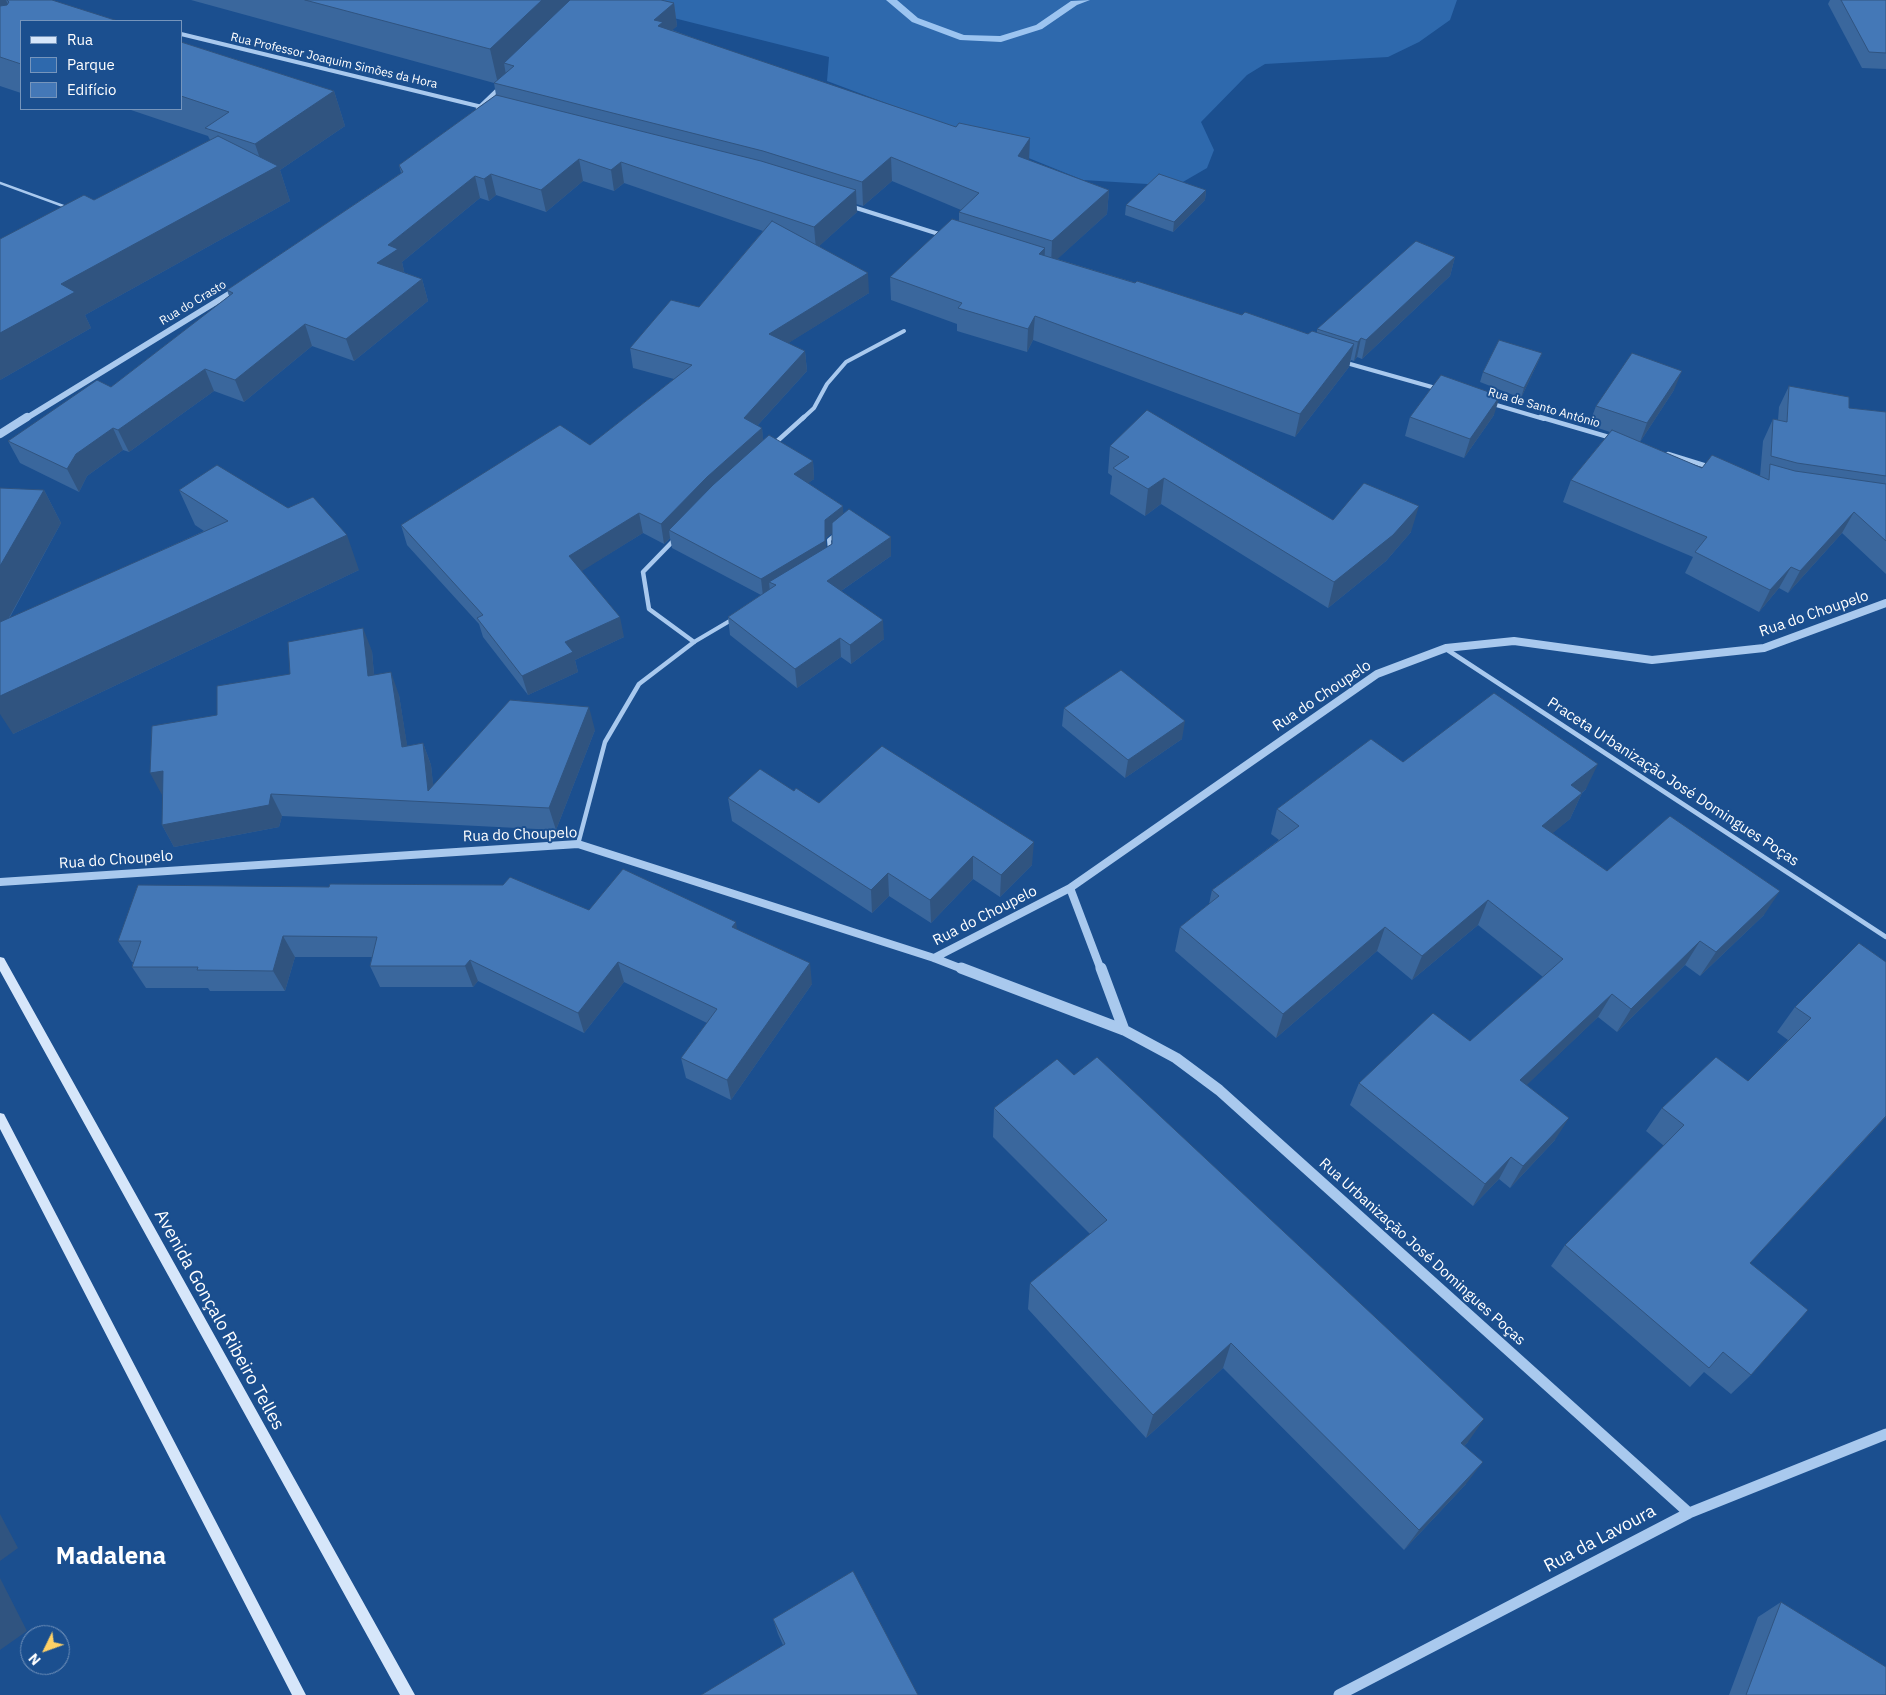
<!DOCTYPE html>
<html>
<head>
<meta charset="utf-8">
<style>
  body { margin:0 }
  #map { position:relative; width:1886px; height:1695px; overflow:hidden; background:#1b4f8f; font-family:"IBM Plex Sans",sans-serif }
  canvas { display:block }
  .legend { position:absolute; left:20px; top:20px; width:162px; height:90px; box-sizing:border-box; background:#1b4f8f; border:1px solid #7695bc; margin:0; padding:6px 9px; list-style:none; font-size:15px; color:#fff }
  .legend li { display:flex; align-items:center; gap:10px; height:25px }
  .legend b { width:25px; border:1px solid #7695bc }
  .north { position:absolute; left:20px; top:1625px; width:50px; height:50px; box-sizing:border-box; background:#1b4f8f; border:1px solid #7695bc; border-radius:50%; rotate:228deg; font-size:14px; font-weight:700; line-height:20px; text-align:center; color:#fff }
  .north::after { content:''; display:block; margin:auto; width:18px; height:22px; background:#ffd166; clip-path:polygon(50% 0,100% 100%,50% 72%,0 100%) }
</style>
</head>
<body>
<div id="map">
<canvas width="1886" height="1695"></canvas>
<ul class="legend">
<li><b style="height:6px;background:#d6e6fa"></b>Rua</li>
<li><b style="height:14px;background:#2e69ad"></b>Parque</li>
<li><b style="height:14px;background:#4478b7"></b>Edifício</li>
</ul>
<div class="north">N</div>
</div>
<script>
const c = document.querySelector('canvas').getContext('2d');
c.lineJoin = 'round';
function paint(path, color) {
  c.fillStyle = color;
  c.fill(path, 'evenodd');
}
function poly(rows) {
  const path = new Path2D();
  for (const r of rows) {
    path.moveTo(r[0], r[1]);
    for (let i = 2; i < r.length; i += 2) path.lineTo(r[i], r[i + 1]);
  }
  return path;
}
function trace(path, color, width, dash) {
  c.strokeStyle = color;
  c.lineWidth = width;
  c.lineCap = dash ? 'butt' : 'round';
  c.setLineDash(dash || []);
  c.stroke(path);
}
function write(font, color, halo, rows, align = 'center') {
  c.font = font + ' "IBM Plex Sans",sans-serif';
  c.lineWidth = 4;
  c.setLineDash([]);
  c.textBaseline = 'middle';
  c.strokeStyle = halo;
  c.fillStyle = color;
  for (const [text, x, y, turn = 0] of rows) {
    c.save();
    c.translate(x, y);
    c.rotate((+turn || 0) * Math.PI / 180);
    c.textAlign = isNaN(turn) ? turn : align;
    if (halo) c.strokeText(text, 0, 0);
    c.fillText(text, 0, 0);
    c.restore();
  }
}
paint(poly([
  [622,0,1457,0,1450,20,1419,42,1388,57,1265,64,1247,75,1201,122,1214,150,1207,168,1169,190,1147,184,1083,180,974,136,827,81,829,57,618,4]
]), '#2e69ad');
paint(poly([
  [886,0,897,0,918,18,964,35,1000,36,1036,25,1071,1,1090,0,1077,5,1042,29,1001,42,960,40,912,22,886,0]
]), '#9cc4f0');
trace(poly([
  [0,183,66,207]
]), '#a9c9ee', 2.5);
trace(poly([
  [830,550,829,540,835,535],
  [694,642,733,619]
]), '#a9c9ee', 4);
trace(poly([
  [181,34,482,107],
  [850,206,942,235],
  [1343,362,1439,389],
  [1493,404,1544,419],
  [802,419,814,408,827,384,846,362,904,331]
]), '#a9c9ee', 4);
trace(poly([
  [1540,417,1612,438],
  [774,444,804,417],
  [1668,454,1710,467],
  [1446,649,1886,937],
  [578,844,605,742,639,684,694,642,649,609,643,572,674,540]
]), '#a9c9ee', 4.5);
trace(poly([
  [479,109,504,85],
  [25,419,237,289]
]), '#a9c9ee', 6);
trace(poly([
  [0,434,27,417],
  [0,882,578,844,934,958,965,970],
  [1070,888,1101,970],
  [934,958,1070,888,1377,674,1446,648,1514,641,1652,660,1764,648,1886,603]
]), '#a9c9ee', 8);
trace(poly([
  [961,968,1124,1030,1176,1058,1219,1090,1689,1513],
  [1101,968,1124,1030],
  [1339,1695,1689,1513,1886,1434]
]), '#a9c9ee', 11);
paint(poly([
  [0,957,4,958,415,1695,400,1695,0,971,0,957],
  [0,1113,4,1114,306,1695,292,1695,0,1129,0,1113]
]), '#d6e6fa');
paint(poly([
  [0,0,52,0,21,21,21,93,0,86],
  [191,0,661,0,674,3,677,26,672,30,1029,160,1109,190,1107,214,1057,259,1242,315,1308,334,1317,332,1317,329,1455,257,1450,276,1362,359,1357,357,1354,361,1351,360,1349,367,1295,437,1033,340,1027,352,957,331,957,324,891,300,890,277,959,221,959,212,961,210,892,181,863,206,856,204,857,212,819,246,869,293,788,343,805,351,807,371,757,426,762,428,763,441,813,461,814,479,808,483,843,506,843,514,891,537,891,556,841,591,884,639,851,664,841,657,797,688,730,635,728,617,761,595,672,548,670,538,664,544,643,533,581,571,624,637,575,660,578,672,528,695,483,637,479,624,407,545,401,525,590,445,674,379,633,368,630,348,699,307,763,231,624,183,614,191,583,181,546,212,496,195,489,201,480,198,402,262,404,271,403,272,422,279,428,301,354,361,312,346,244,402,214,391,129,452,123,450,87,476,79,492,20,463,8,441,111,387,229,296,227,290,401,173,399,165,496,95,494,83],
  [832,533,832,544,826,548,826,538],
  [1830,0,1886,0,1886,69,1862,68,1828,4],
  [181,42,334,91,345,126,280,170,290,201,85,315,91,328,0,380,94,200,210,140,208,136,128,109,181,109],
  [1206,190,1205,200,1173,232,1125,215,1126,205],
  [1542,353,1538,362,1521,398,1480,382,1483,372],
  [1789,386,1849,408,1886,412,1886,574,1842,533,1788,593,1779,588,1759,612,1685,573,1693,557,1563,502,1571,480,1610,432,1589,425,1596,406,1674,390,1640,442,1702,468,1760,476,1763,441,1773,419,1778,420,1779,407],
  [1494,415,1464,458,1405,436,1410,417],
  [1110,446,1333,520,1411,532,1386,561,1328,608,1161,504,1145,516,1110,494,1112,476,1108,473],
  [0,488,44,490,61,523,9,619,204,531,195,525,179,490,359,570,13,734],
  [372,651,374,675,399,695,407,746,423,743,431,765,433,785,595,730,556,830,282,816,279,827,174,847,162,825,217,715,290,674],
  [1064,708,1182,739,1125,778,1062,726],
  [1403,762,1586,789,1582,793,1570,819,1552,833,1607,871,1764,915,1700,976,1685,965,1617,1032,1598,1017,1526,1085,1555,1140,1510,1188,1499,1179,1473,1206,1350,1105,1359,1083,1470,1041,1543,977,1478,925,1412,980,1377,951,1276,1038,1175,951,1180,927,1209,904,1212,890,1279,840,1271,834,1277,809],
  [794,791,819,803,1032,865,1000,897,973,879,931,923,889,896,872,913,732,821,728,798],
  [589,910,737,929,812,984,731,1100,686,1078,681,1058,707,1023,624,982,584,1033,478,981,473,987,380,987,370,966,372,957,295,957,285,991,210,991,208,988,146,988,132,967,133,962,132,962,118,941],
  [1859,943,1886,1117,1750,1263,1751,1375,1731,1394,1704,1372,1690,1387,1551,1266,1565,1245,1664,1146,1646,1131,1662,1108,1748,1081,1788,1040,1777,1032,1795,1007],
  [994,1108,1468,1442,1464,1446,1466,1484,1404,1550,1223,1368,1146,1438,1028,1309,1030,1283,1090,1234,993,1137],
  [1781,1602,1886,1695,1729,1695,1758,1617],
  [773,1619,918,1695,783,1645,778,1634]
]), '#3a679d');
paint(poly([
  [0,0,6,0,21,33,0,35],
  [542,0,579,0,514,66,504,63,506,75,498,84,490,49],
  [674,3,677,26,665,37,654,20],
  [334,91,345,126,280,170,290,201,85,315,91,328,0,380,0,333,61,284,265,173,255,144],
  [1030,138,1029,162,1018,156],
  [891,157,892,181,863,206,862,182],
  [579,159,583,181,546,212,541,190],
  [621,162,624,183,614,191,611,170],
  [491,174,496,195,489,201,484,179],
  [475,176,480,198,402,262,404,271,384,285,377,263,388,245],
  [856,190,857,212,816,249,814,227],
  [1109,190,1107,214,1051,265,1052,241],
  [1206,190,1205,200,1173,232,1174,222],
  [1045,248,1044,271,1039,254],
  [1455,257,1450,276,1362,359,1366,340],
  [868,273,869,293,771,354,769,334],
  [422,279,428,301,354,361,346,339],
  [1035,316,1033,340,1027,352,1028,329],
  [305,324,312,346,244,402,235,380],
  [1361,338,1357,357,1354,361,1358,342],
  [1354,344,1349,367,1295,437,1300,414],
  [805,351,807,371,746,438,744,418],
  [1542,353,1538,362,1521,398,1524,388],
  [205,369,214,391,129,452,118,430],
  [1682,371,1674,390,1640,442,1647,423],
  [1500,396,1494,415,1464,458,1470,439],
  [113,428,123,450,87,476,79,492,67,469,76,454],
  [762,428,764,448,669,530,670,538,664,544,661,524,707,477],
  [813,461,814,479,796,492,794,474],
  [1164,478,1161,504,1145,516,1148,489],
  [44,490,61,523,0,634,0,566],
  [843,506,844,524,826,538,826,559,776,585,769,582,770,592,763,596,761,579,825,520],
  [1419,506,1411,532,1386,561,1328,608,1334,582],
  [1854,512,1842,533,1788,593,1800,571],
  [639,513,643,533,574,576,569,556],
  [347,535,359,570,13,734,0,714,0,696],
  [891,537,891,556,828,600,827,581],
  [1791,567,1779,588,1759,612,1770,590],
  [620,617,624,637,575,660,578,672,528,695,522,676,565,642],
  [883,620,884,639,851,664,850,645],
  [363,628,372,651,376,699,368,676],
  [840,638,841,657,797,688,795,669],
  [391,672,399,695,411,769,402,747],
  [589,707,595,730,556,830,549,808],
  [1185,721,1182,739,1125,778,1128,760],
  [423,743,431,765,435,802,428,791],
  [1598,764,1586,789,1560,811,1571,785],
  [163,771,162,795,150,773],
  [1582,793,1570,819,1531,851,1542,826],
  [271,794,282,816,279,827,174,847,162,825],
  [1034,842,1032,865,1000,897,1001,875],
  [973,856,973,879,931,923,930,900],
  [888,873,889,896,872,913,871,890],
  [1780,891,1764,915,1700,976,1716,952],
  [1488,900,1478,925,1412,980,1422,956],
  [736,922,739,943,732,927],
  [1385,927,1377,951,1276,1038,1283,1014],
  [283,936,295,957,285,991,273,971],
  [1700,941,1685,965,1617,1032,1631,1009],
  [470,960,478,981,473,987,465,966],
  [618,962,624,982,584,1033,578,1013],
  [810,963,812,984,731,1100,727,1080],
  [1612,994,1598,1017,1508,1103,1520,1080],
  [1886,1116,1886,1117,1731,1284,1750,1263],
  [1569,1118,1555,1140,1510,1188,1523,1166],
  [1511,1157,1499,1179,1473,1206,1485,1184],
  [1231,1343,1223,1368,1146,1438,1153,1415],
  [1484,1419,1468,1442,1445,1465,1461,1443],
  [1483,1462,1466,1484,1404,1550,1419,1530],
  [0,1514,18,1548,0,1561],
  [0,1578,27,1631,0,1650]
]), '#305480');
const building = poly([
  [7,0,52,0,118,21,21,21,21,64,0,57,0,6,7,5,9,2,7,0],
  [305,0,542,0,490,49,305,0],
  [570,0,661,0,674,3,654,20,663,22,658,26,956,127,959,123,1030,138,1018,156,1109,190,1052,241,959,212,979,193,891,157,862,182,763,151,494,83,514,66,504,63,570,0],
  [1841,0,1886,0,1886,53,1869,52,1841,0],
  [181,42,334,91,255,144,205,128,229,112,181,96,181,42],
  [496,95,761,161,856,190,814,227,621,162,611,170,579,159,541,190,491,174,484,179,475,176,388,245,398,249,377,263,422,279,346,339,305,324,235,380,205,369,118,430,113,428,76,454,67,469,8,441,97,380,111,387,233,293,227,290,403,172,399,165,496,95],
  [218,136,278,166,61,284,75,292,0,333,0,239,84,195,94,200,218,136],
  [1159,174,1206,190,1174,222,1126,205,1159,174],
  [952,219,1045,248,1039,254,1135,283,1137,281,1242,315,1245,312,1308,334,1312,331,1354,344,1300,414,1035,316,1028,329,958,308,962,303,890,277,952,219],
  [772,221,868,273,769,334,805,351,744,418,762,428,707,477,661,524,639,513,569,556,620,617,565,642,573,652,522,676,477,618,483,615,401,525,560,425,590,445,692,365,630,348,671,300,699,307,772,221],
  [1416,241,1455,257,1366,340,1361,338,1358,342,1317,329,1416,241],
  [1499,340,1542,353,1524,388,1483,372,1499,340],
  [1632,353,1682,371,1647,423,1596,406,1632,353],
  [1441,375,1500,396,1470,439,1410,417,1441,375],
  [1789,386,1849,397,1849,408,1886,412,1886,476,1797,463,1771,456,1773,419,1787,422,1789,386],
  [1147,410,1333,520,1364,483,1419,506,1393,535,1334,582,1164,478,1148,489,1113,468,1129,457,1110,446,1147,410],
  [1612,430,1702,468,1712,455,1769,480,1770,464,1795,471,1886,484,1886,541,1854,512,1800,571,1791,567,1770,590,1695,552,1707,537,1571,480,1612,430],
  [769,435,813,461,794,474,843,506,825,520,825,541,761,579,669,530,713,485,769,435],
  [217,465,288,508,313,497,347,535,0,696,0,622,228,521,179,490,217,465],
  [0,488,44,490,0,566,0,488],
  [849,509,891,537,827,581,883,620,850,645,840,638,795,669,728,617,776,585,769,582,832,544,832,523,849,509],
  [363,628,368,676,391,672,402,747,423,743,428,791,510,700,589,707,549,808,271,794,269,805,162,825,163,771,150,773,152,726,217,715,217,686,290,674,288,642,363,628],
  [1121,670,1185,721,1128,760,1064,708,1121,670],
  [1494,693,1598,764,1571,785,1582,793,1542,826,1607,871,1670,816,1780,891,1716,952,1700,941,1631,1009,1612,994,1520,1080,1569,1118,1523,1166,1511,1157,1485,1184,1359,1083,1433,1013,1470,1041,1563,959,1488,900,1422,956,1385,927,1283,1014,1180,927,1219,896,1212,890,1299,826,1277,809,1371,739,1403,762,1494,693],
  [882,746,1034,842,1001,875,973,856,930,900,888,873,871,890,728,798,760,769,794,791,796,788,819,803,882,746],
  [623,869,736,922,732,927,810,963,727,1080,681,1058,717,1009,618,962,578,1013,470,960,465,966,370,966,377,937,283,936,273,971,197,970,198,967,132,967,141,941,118,941,138,885,329,887,330,884,503,885,510,877,589,910,623,869],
  [1859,943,1886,962,1886,1116,1750,1263,1808,1310,1751,1375,1723,1352,1709,1368,1565,1245,1684,1125,1662,1108,1716,1057,1748,1081,1811,1018,1795,1007,1859,943],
  [1097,1057,1484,1419,1461,1443,1483,1462,1419,1530,1231,1343,1153,1415,1030,1283,1107,1220,994,1108,1057,1059,1074,1075,1097,1057],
  [853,1571,918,1695,701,1695,785,1644,773,1619,853,1571],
  [1781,1602,1886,1667,1886,1695,1746,1695,1781,1602]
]);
paint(building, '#4478b7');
trace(building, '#305480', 1);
write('12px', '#fff', '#1b4f8f', [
  ["Rua Professor Joaquim Simões da Hora",334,61,13],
  ["Rua do Crasto",193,303,-31],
  ["Rua de Santo António",1544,408,16]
]);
write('15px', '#fff', '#1b4f8f', [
  ["Rua do Choupelo",1814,614,-19],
  ["Rua do Choupelo",1322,696,-34],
  ["Praceta Urbanização José Domingues Poças",1673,782,33],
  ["Rua do Choupelo",520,835,-2],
  ["Rua do Choupelo",116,860,-4],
  ["Rua do Choupelo",985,916,-27],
  ["Rua Urbanização José Domingues Poças",1422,1252,42]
]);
write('18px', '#fff', '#1b4f8f', [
  ["Avenida Gonçalo Ribeiro Telles",219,1320,61],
  ["Rua da Lavoura",1600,1539,-28]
]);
write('bold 24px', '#fff', '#1b4f8f', [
  ["Madalena",111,1557]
]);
</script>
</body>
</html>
